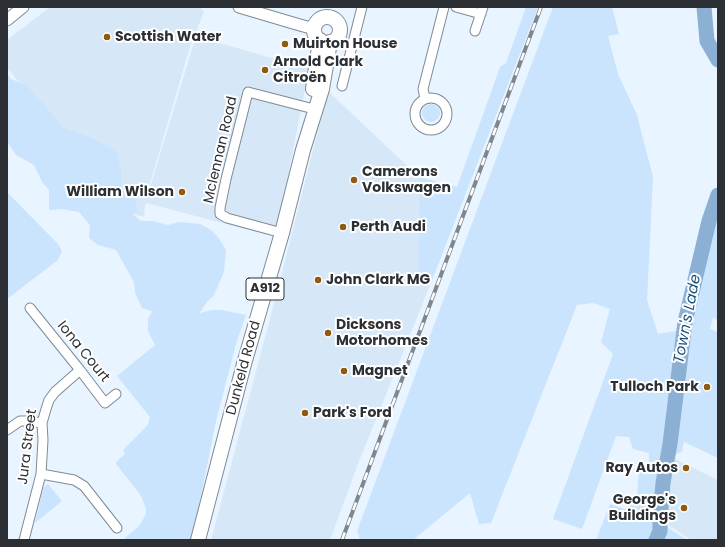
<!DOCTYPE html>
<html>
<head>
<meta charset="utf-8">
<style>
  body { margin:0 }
  #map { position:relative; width:725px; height:547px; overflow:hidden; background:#e8f4ff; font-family:Poppins,sans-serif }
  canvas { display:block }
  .frame { position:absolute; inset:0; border:8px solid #2c3034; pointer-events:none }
</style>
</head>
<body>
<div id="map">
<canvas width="725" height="547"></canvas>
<div class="frame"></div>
</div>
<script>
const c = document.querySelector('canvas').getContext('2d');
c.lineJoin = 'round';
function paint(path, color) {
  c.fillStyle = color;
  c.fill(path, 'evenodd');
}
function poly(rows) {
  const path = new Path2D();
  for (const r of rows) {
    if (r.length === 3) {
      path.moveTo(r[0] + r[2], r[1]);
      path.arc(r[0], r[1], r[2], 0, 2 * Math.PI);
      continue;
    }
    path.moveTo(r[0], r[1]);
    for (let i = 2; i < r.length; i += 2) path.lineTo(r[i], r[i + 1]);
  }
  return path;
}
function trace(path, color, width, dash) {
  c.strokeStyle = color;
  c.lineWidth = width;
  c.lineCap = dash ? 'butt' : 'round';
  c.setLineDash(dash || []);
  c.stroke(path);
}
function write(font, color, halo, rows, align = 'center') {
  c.font = font + ' Poppins,sans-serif';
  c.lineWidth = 4;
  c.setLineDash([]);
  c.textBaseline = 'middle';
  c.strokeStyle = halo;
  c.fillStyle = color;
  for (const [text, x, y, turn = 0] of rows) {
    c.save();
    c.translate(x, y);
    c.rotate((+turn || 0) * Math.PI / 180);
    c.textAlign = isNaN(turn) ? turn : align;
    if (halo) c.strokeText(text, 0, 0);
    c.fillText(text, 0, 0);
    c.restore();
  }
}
paint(poly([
  [50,7,200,7,204,12,191,43,151,180,148,194,196,36,309,69,276,237,146,203,145,207,144,217,133,214,34,93,20,83,7,68,7,40],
  [328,91,419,177,418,274,433,278,358,464,330,540,211,540,275,300],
  [673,458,718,480,718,540,691,540,664,522]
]), '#d6e8f8');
paint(poly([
  [526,7,538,7,433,278,418,274,419,177,457,187,500,67,506,63],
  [553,7,612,7,619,34,608,36,618,74,637,115,653,177,647,300,658,334,687,329,705,211,718,218,718,321,713,317,710,329,718,332,718,458,684,442,682,452,673,455,664,525,687,540,596,540,610,504,625,509,637,497,639,470,649,462,649,453,633,449,629,437,616,436,582,529,553,519,613,354,601,342,610,309,593,303,577,305,491,523,479,524,470,493,413,540,360,540,357,531],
  [7,74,11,79,26,85,45,105,63,128,90,137,116,151,122,173,121,186,135,199,138,210,133,214,141,221,153,221,168,225,178,222,200,224,211,230,218,237,226,250,224,272,214,295,207,302,199,314,203,312,213,310,222,310,246,315,236,344,216,421,198,511,191,540,127,540,125,538,138,527,142,522,146,513,146,509,142,498,139,493,116,464,116,462,125,454,123,450,145,428,148,424,150,417,117,376,155,345,148,331,148,319,152,311,142,308,135,293,134,282,116,250,98,245,89,238,90,225,79,212,62,209,49,210,49,190,42,182,34,165,16,155,10,146,7,142],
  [431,113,9],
  [7,192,58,244,62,251,58,260,7,299],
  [48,484,62,501,35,523,43,488]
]), '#cae4fd');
trace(poly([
  [704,7,707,41,718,60],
  [656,540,660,531,660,520,663,483,670,444,685,322,709,221,718,195]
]), '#8bb0d3', 15);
const minor = poly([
  [456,7,481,14],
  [475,31,483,7],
  [342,86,362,7],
  [431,114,16],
  [425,98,423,89,444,7],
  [282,233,227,218,220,214,220,208,226,179,248,92,310,108],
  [30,308,80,370,105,403,116,394],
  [7,430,20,421,29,421,42,423],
  [41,474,74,480,84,486,117,528],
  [24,540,41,474,43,440,42,423,46,409,49,400,55,392,80,370]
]);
const tertiary = poly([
  [239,7,293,23,307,27,315,27],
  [7,20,23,7]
]);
const primary = poly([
  [327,30,13],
  [313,89,320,40],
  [198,540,244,364,282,233,303,150,322,89,330,42]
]);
trace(minor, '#808a94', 11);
trace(tertiary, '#808a94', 13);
trace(primary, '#808a94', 16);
trace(minor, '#fff', 9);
trace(tertiary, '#fff', 11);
trace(primary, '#fff', 14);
const rail = poly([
  [342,540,541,7]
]);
trace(rail, '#7f878e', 4);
trace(rail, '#fff', 2.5, [8]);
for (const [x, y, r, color] of [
  [107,37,4,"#90590f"],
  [285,44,4,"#90590f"],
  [265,70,4,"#90590f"],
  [354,180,4,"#90590f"],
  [182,192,4,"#90590f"],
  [343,227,4,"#90590f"],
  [318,280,4,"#90590f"],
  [328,333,4,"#90590f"],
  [344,371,4,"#90590f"],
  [707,387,4,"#90590f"],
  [305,413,4,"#90590f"],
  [686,468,4,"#90590f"],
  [684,508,4,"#90590f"]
]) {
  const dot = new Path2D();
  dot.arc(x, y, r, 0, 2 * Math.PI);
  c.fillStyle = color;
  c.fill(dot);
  trace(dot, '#fff', 1.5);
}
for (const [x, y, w] of [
  [265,289,38]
]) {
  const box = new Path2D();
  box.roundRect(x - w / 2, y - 11, w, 22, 3);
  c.fillStyle = '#fff';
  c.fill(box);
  trace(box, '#2c3034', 1);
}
write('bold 13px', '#2c3034', null, [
  ["A912",265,289]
]);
write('bold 14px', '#2c3034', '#fff', [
  ["Scottish Water",115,37],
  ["Muirton House",293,44],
  ["Arnold Clark",273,62],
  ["Citroën",273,78],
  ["Camerons",362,172],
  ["Volkswagen",362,188],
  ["William Wilson",174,192,"right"],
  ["Perth Audi",351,227],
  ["John Clark MG",326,280],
  ["Dicksons",336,325],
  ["Motorhomes",336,341],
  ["Magnet",352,371],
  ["Tulloch Park",699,387,"right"],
  ["Park's Ford",313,413],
  ["Ray Autos",678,468,"right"],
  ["George's",676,500,"right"],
  ["Buildings",676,516,"right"]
], 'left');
write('14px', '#2c3034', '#fff', [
  ["Mclennan Road",221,150,-77],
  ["Iona Court",83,352,51],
  ["Dunkeld Road",244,368,-75],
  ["Jura Street",28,447,-83]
]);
write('italic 15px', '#164f7c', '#fff', [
  ["Town's Lade",688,319,-79]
]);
</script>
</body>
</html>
